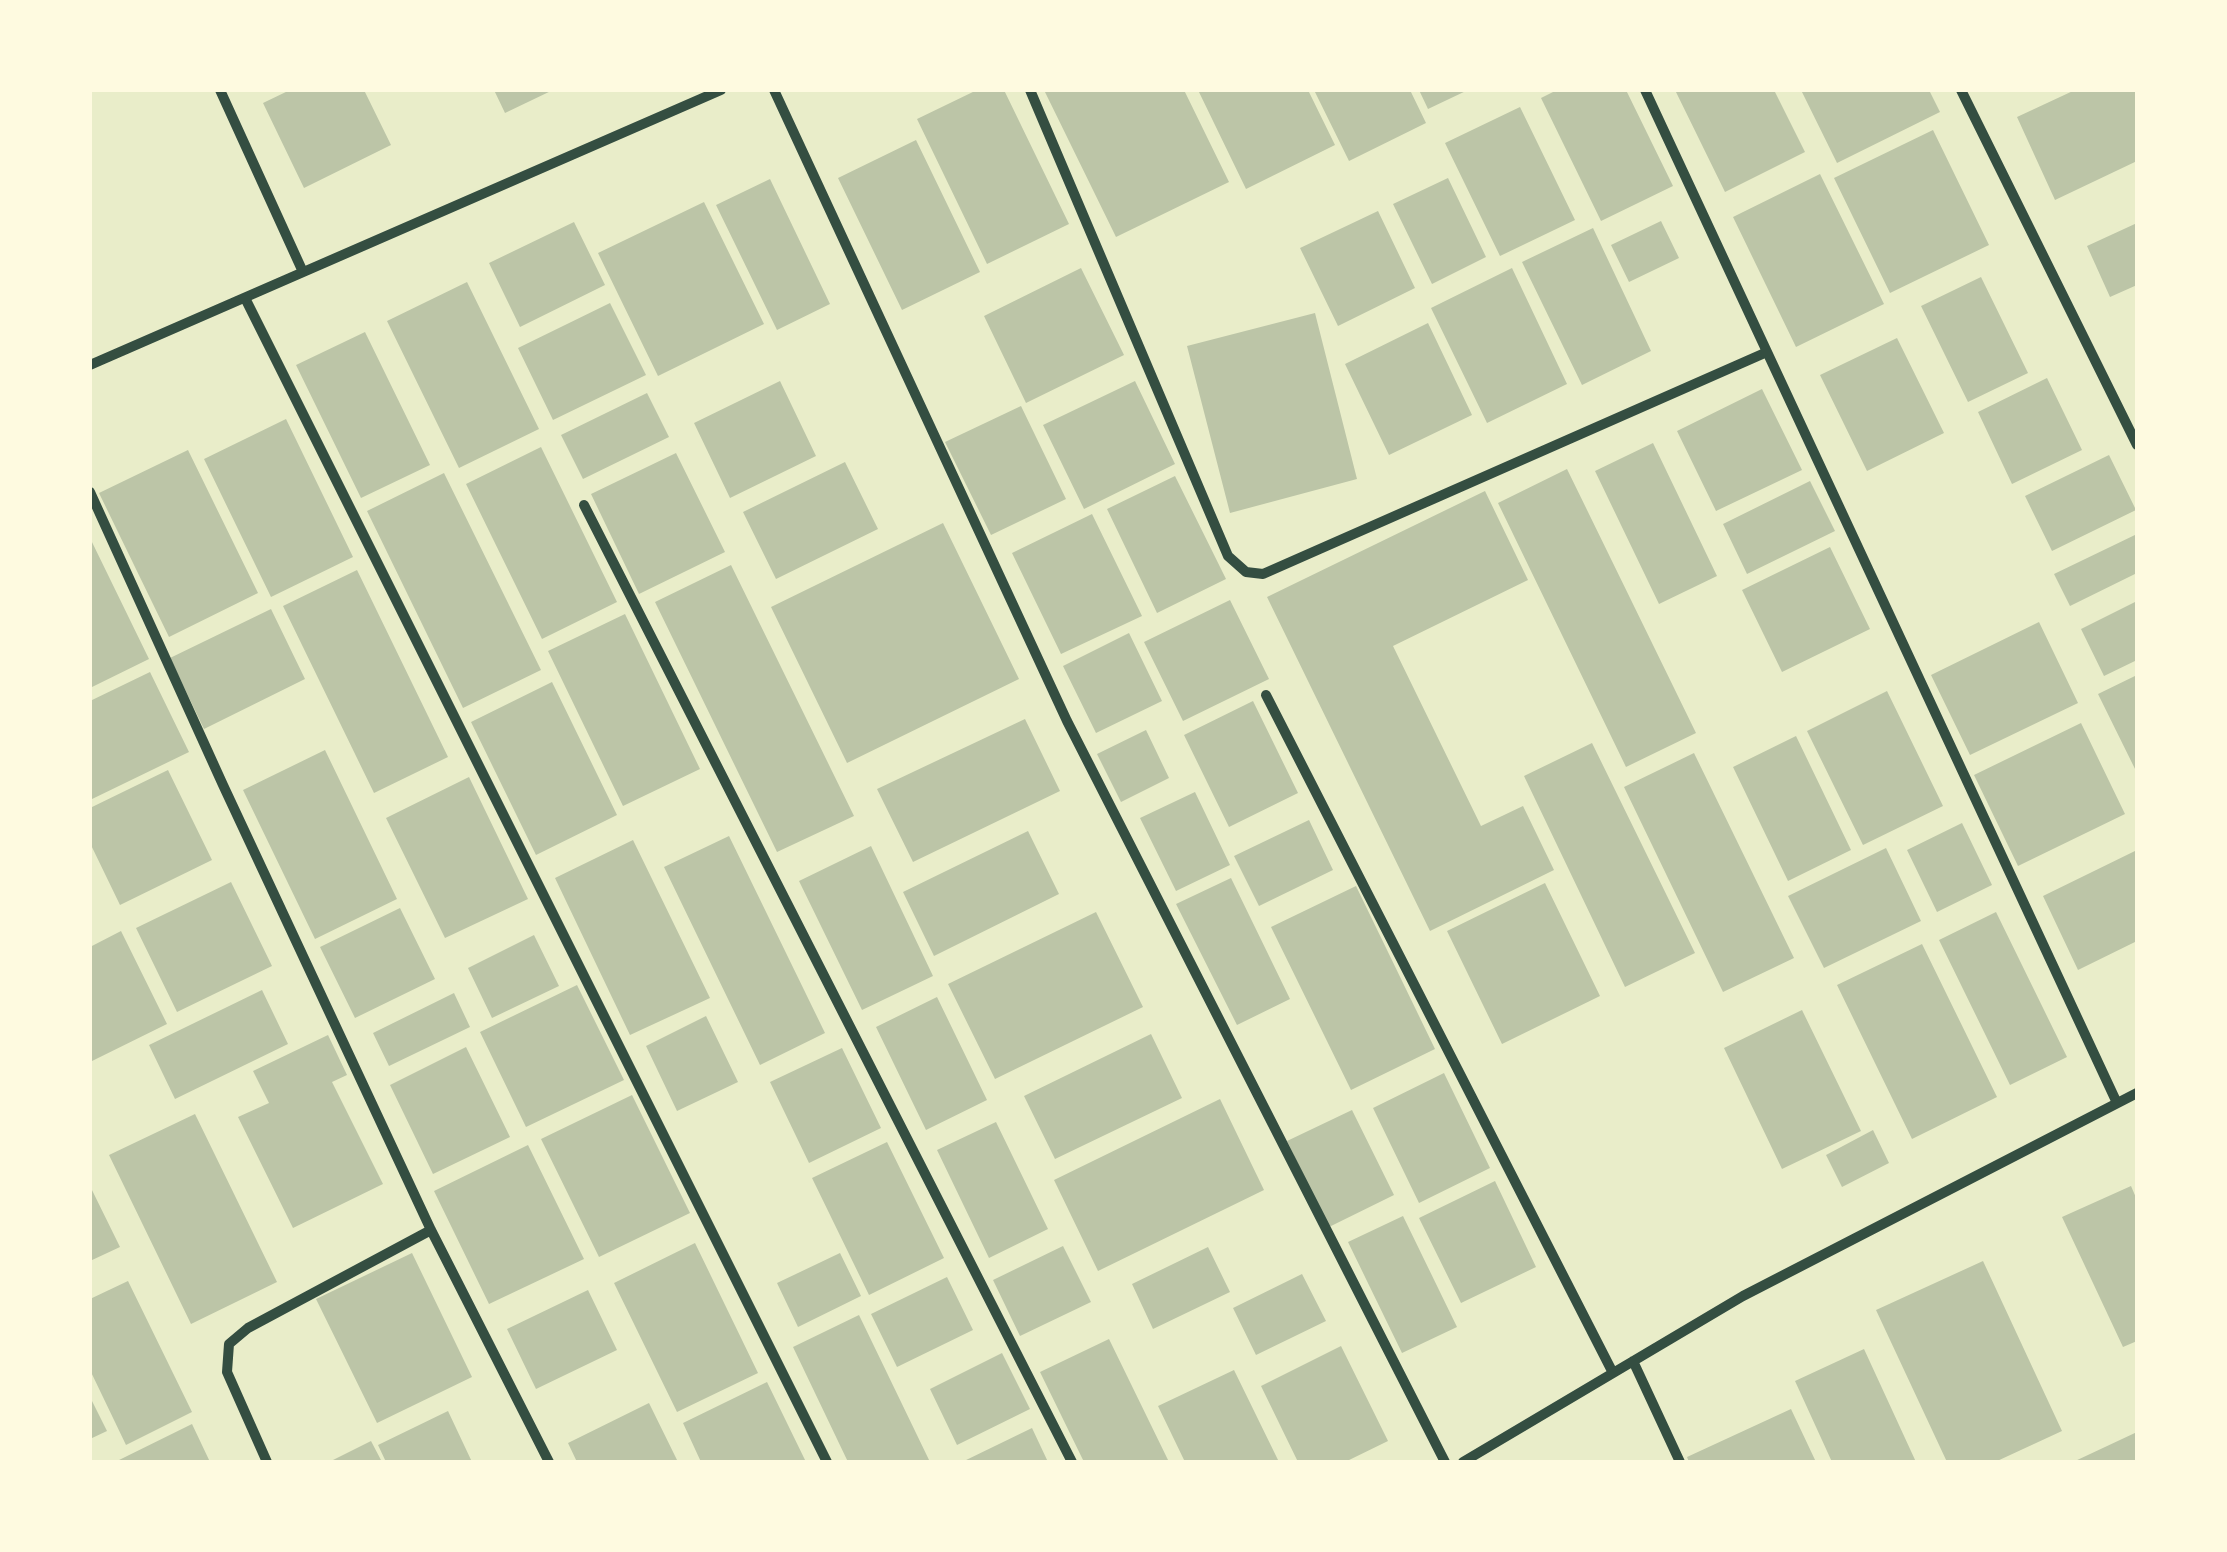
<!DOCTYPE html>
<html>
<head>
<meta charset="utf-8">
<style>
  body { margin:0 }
  #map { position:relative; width:2227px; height:1552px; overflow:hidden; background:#e9edc9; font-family:Raleway,sans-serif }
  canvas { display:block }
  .frame { position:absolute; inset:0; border:92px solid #fefae0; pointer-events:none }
</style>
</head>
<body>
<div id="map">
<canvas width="2227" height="1552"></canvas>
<div class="frame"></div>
</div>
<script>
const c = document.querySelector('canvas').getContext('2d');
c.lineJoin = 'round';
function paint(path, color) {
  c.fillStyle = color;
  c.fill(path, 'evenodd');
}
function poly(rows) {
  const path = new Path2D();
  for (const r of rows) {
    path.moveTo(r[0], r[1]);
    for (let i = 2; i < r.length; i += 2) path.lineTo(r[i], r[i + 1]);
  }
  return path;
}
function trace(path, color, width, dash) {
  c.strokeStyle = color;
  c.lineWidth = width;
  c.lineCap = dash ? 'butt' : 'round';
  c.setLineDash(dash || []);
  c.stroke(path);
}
paint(poly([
  [290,90,364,90,391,145,304,188,263,103],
  [494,90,553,90,505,113],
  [977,90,1004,90,1069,224,987,264,917,119],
  [1044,90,1184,90,1229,182,1116,237],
  [1198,90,1308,90,1335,145,1246,189],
  [1314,90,1410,90,1426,123,1349,161],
  [1419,90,1468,90,1428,109],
  [1557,90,1626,90,1673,186,1601,221,1541,98],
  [1675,90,1774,90,1805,152,1725,192],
  [1801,90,1929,90,1940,112,1837,163],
  [2075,90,2137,90,2137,161,2055,200,2017,117],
  [1520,107,1575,220,1500,256,1445,143],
  [1933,130,1989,245,1890,293,1834,178],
  [916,140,980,272,902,310,838,178],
  [1820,174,1884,304,1796,347,1733,217],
  [1448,178,1486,257,1432,284,1393,204],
  [770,179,830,304,777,330,716,205],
  [704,202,764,324,658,376,598,253],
  [1378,211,1415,288,1338,326,1300,248],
  [1661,221,1679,258,1629,282,1611,245],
  [574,222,605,285,520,327,489,263],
  [2137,223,2137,285,2110,297,2087,246],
  [1593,228,1651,351,1582,385,1522,262],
  [1081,268,1124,355,1026,403,984,316],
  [1512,268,1567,384,1487,423,1431,308],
  [1981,277,2028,373,1968,402,1921,306],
  [467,282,539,429,459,468,387,321],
  [610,303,646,375,553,420,518,348],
  [1315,313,1357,479,1230,513,1187,346],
  [1428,323,1472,415,1389,455,1345,364],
  [365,332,430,465,361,498,296,365],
  [1897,338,1944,433,1867,471,1820,375],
  [2047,378,2082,450,2012,484,1978,412],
  [780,381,816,456,730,498,694,423],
  [1135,381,1175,464,1084,509,1043,425],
  [1762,389,1802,470,1716,511,1677,431],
  [647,393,669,437,583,479,561,435],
  [1021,406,1066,499,991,535,945,442],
  [286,419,353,557,271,597,204,459],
  [1653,443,1717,576,1659,604,1595,471],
  [541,447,617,602,542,639,466,484],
  [188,450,258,593,169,637,99,493],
  [676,453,725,552,639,594,591,494],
  [2109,455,2136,510,2052,551,2025,496],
  [845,462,878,529,776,579,743,512],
  [1567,469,1696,733,1626,767,1498,503],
  [444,473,541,670,463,708,367,511],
  [1175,476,1226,579,1157,613,1107,509],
  [1810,481,1835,531,1747,574,1723,524],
  [1485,491,1528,580,1393,646,1481,826,1523,806,1554,870,1430,931,1267,597],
  [1092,514,1142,616,1061,654,1012,553],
  [943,523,1019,679,847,763,771,607],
  [2137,534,2137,573,2070,606,2054,574],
  [90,538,149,659,90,688],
  [1830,547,1870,629,1782,672,1742,590],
  [731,565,854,816,777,852,655,602],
  [357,570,448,757,374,793,283,606],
  [1230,600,1269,679,1183,721,1144,642],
  [2137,601,2137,660,2104,676,2081,629],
  [271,609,305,679,204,729,170,658],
  [625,614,700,769,623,806,548,651],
  [2039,622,2078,703,1970,755,1931,675],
  [1129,633,1162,701,1096,733,1063,666],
  [150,672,189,752,90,800,90,701],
  [2137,675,2137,773,2098,694],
  [552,682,617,815,536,855,471,722],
  [1887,691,1943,806,1863,845,1807,731],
  [1253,701,1298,793,1229,827,1184,735],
  [1025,719,1060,791,913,862,877,789],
  [2081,723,2125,814,2018,866,1974,775],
  [1146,730,1169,778,1121,802,1097,754],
  [1796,736,1851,850,1788,881,1733,767],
  [1592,743,1695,953,1625,987,1524,776],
  [325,750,397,899,315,939,243,790],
  [1694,753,1794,958,1723,992,1624,787],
  [168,770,212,860,120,905,90,843,90,808],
  [469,777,528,899,445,938,386,818],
  [1195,792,1230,865,1176,891,1140,818],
  [1309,820,1333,870,1259,906,1234,856],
  [1962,823,1992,885,1937,912,1907,850],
  [1028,831,1059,894,934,956,903,892],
  [729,836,825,1033,760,1065,664,867],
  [633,840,710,998,630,1035,555,878],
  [871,846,933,976,862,1010,799,881],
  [1886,848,1921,921,1824,968,1788,896],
  [2137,850,2137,941,2078,970,2043,896],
  [1231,878,1290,999,1237,1025,1176,904],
  [231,882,272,966,177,1012,136,928],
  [1545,883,1600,996,1502,1044,1447,931],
  [1356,886,1435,1049,1351,1090,1271,927],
  [400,908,435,979,355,1018,320,947],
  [1096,912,1143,1007,995,1079,948,984],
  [1996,912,2067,1057,2010,1085,1939,940],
  [121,931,167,1024,90,1062,90,947],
  [534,935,559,986,492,1018,468,968],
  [1922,944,1997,1097,1912,1139,1837,985],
  [577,985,624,1080,526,1127,480,1032],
  [262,990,288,1044,175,1099,149,1045],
  [454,993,470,1027,389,1066,373,1033],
  [937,997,987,1100,926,1130,876,1027],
  [1802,1010,1861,1131,1782,1169,1724,1048],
  [706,1016,738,1082,677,1111,646,1046],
  [1151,1034,1182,1098,1055,1159,1024,1096],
  [328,1035,347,1075,332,1082,383,1184,293,1228,238,1117,269,1103,253,1071],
  [466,1047,510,1137,433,1174,390,1085],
  [842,1048,881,1128,809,1163,770,1082],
  [1444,1073,1490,1168,1419,1203,1373,1108],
  [632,1095,690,1213,599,1257,541,1139],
  [1220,1099,1264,1190,1098,1271,1054,1180],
  [1352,1110,1394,1195,1329,1227,1287,1141],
  [195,1114,277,1282,191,1324,109,1155],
  [996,1122,1048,1229,989,1258,937,1150],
  [1873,1130,1889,1163,1842,1187,1826,1155],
  [887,1142,944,1258,869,1295,812,1178],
  [528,1145,584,1259,489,1304,434,1191],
  [1495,1181,1536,1267,1461,1303,1419,1218],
  [90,1186,120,1247,90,1261],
  [2131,1186,2137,1200,2137,1341,2123,1347,2062,1217],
  [1403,1216,1457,1327,1402,1353,1348,1242],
  [695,1243,758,1373,677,1412,614,1283],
  [1063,1246,1091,1302,1020,1336,993,1280],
  [1208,1247,1230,1292,1153,1329,1132,1284],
  [412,1253,472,1377,377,1423,316,1299],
  [840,1253,861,1296,798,1327,777,1283],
  [1983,1261,2062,1431,1995,1462,1947,1462,1876,1310],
  [1302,1274,1326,1321,1256,1355,1233,1308],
  [947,1277,973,1330,897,1367,871,1314],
  [128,1281,192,1412,126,1445,90,1370,90,1299],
  [588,1290,617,1350,536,1389,507,1329],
  [859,1315,930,1462,848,1462,793,1347],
  [1109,1339,1169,1462,1084,1462,1040,1372],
  [1341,1346,1388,1441,1345,1462,1298,1462,1261,1386],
  [1864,1349,1916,1462,1832,1462,1795,1381],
  [1002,1353,1030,1409,957,1445,930,1389],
  [1234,1370,1279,1462,1185,1462,1158,1406],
  [767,1382,806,1462,701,1462,683,1423],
  [90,1397,107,1431,90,1439],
  [649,1403,678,1462,577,1462,568,1443],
  [1791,1409,1816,1462,1689,1462,1687,1457],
  [448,1411,472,1462,386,1462,378,1445],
  [192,1424,210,1462,115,1462],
  [1032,1428,1048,1462,962,1462],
  [2137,1432,2137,1462,2073,1462],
  [371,1441,382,1462,329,1462]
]), '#bcc5a7');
trace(poly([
  [220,90,303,272],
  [774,90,1067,721,1445,1462],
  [1030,90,1228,556,1246,572,1263,574,1767,352],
  [1645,90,2117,1103],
  [1961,90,2137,445],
  [245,298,827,1462],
  [90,365,721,90],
  [90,492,223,785,431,1230,549,1462],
  [584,505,1072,1462],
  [1266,695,1613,1373],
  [1633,1361,1680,1462],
  [267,1462,227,1372,229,1344,248,1328,431,1230],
  [1463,1462,1743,1296,2137,1093]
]), '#344e41', 10);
</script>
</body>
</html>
